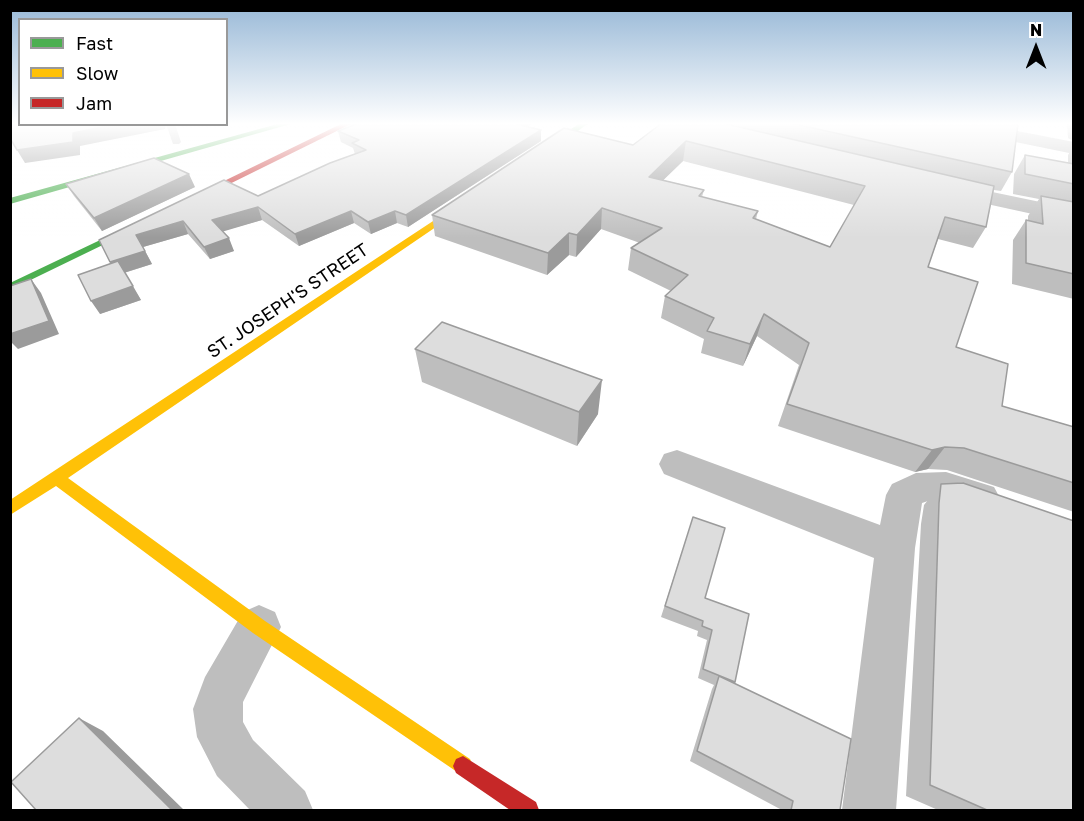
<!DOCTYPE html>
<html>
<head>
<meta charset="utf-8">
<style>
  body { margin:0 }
  #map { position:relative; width:1084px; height:821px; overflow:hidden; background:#fff; font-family:"Golos Text",sans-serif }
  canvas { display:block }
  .frame { position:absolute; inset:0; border:12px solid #000; pointer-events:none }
  .legend { position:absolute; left:18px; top:18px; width:210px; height:108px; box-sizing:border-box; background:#fff; border:2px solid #999; margin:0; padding:8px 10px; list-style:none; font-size:18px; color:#000 }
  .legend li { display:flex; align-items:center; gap:12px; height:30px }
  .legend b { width:30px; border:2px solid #999 }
  .north { position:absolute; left:1006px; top:18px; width:60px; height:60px; -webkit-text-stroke:4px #fff; paint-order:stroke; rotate:0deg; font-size:16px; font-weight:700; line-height:24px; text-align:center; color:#000 }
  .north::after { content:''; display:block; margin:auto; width:21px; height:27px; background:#000; clip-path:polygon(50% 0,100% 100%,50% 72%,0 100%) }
</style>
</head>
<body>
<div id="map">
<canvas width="1084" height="821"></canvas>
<div class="frame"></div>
<ul class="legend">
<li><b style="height:8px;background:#4caf50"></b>Fast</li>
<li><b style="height:8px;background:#ffc107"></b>Slow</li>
<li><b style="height:8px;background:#c62828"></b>Jam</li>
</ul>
<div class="north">N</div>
</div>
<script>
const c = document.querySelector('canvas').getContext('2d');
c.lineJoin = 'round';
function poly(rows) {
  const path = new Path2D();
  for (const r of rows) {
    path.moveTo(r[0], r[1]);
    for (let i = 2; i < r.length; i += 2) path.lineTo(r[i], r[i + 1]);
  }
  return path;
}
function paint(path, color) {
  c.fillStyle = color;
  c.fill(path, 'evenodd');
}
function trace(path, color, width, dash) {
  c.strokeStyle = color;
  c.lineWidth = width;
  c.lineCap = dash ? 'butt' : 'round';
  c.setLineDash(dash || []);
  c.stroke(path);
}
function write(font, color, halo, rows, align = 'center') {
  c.font = font + ' "Golos Text",sans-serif';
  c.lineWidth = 6;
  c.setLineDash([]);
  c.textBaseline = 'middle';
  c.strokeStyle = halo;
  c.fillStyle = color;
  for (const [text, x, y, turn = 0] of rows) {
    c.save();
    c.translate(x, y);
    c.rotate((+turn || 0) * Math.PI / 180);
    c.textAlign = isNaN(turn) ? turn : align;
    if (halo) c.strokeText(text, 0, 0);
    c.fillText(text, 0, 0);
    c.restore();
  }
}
paint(poly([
  [166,124,175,124,181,142,179,144,173,144,166,124]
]), '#bebebe');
paint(poly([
  [938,123,976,123,1074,142,1074,154,947,128,941,127,938,123],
  [949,183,1074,209,1074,223,941,194,938,189,941,184,949,183],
  [677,450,880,525,886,495,892,484,916,473,946,472,994,487,1000,498,994,509,981,514,946,502,928,501,922,503,915,548,896,810,842,810,874,558,664,474,659,464,664,454,677,450],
  [259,605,275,612,281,627,243,702,243,722,253,740,305,791,313,810,250,810,217,776,197,737,193,709,205,677,243,612,259,605]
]), '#bebebe');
paint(poly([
  [281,123,294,123,10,204,10,198,281,123],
  [580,123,589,123,540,158,534,158,534,154,580,123],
  [138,222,146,224,10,290,10,283,138,222]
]), '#4caf50');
paint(poly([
  [471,196,476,199,474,201,68,478,265,621,470,759,473,766,470,773,463,776,253,633,56,486,10,515,10,500,471,196]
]), '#ffc107');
paint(poly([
  [343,123,353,123,191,203,183,201,343,123],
  [463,756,536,802,539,810,510,810,456,773,453,766,456,759,463,756]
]), '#c62828');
paint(poly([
  [359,123,533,123,528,127,541,130,541,141,408,227,397,223,371,234,354,223,299,246,262,220,222,231,234,251,210,259,188,234,143,247,152,264,124,273,141,300,100,314,111,264,99,240,258,196,355,154,353,148,341,142,338,131],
  [662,123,1012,123,1012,172,1001,191,994,190,986,227,973,248,938,239,928,267,956,347,1002,406,1074,427,1074,512,947,470,928,469,915,472,778,426,799,365,757,336,743,366,701,353,704,339,661,318,665,296,671,291,628,270,631,248,640,243,601,229,576,257,569,255,547,275,435,236,432,215,633,145],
  [683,161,854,205,830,247,756,219,758,211,702,197,704,190,663,180],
  [1067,123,1074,123,1074,141,1068,138],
  [1074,146,1074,299,1012,284,1013,240,1026,220,1028,220,1028,216,1039,199,1013,194,1014,174,1025,155,1068,163,1068,155],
  [66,184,195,187,102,231,74,196],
  [415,349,598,414,577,446,422,382],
  [941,484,1074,810,938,810,906,796,921,524,924,505],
  [693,517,705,598,735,682,734,683,840,810,780,810,780,809,690,761,712,689,714,685,698,678,707,640,697,636,698,631,661,617]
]), '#bebebe');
paint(poly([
  [517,123,533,123,516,134],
  [117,124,166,124,165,129,80,146,80,155,25,163,17,150,73,133],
  [541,130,541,141,408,227,406,215],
  [686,141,683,161,646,197,649,177],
  [189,174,195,187,102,231,94,218],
  [258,207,262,220,218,233,212,220],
  [602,208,601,229,576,257,577,235],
  [351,211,354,223,299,246,295,234],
  [395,211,397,223,371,234,368,222],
  [183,221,188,234,143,247,136,235],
  [569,233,569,255,547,275,548,253],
  [229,238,234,251,210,259,204,247],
  [145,251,152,264,117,275,110,262],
  [31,279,41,293,59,334,18,349,10,341,10,334],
  [133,286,141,300,100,314,91,301],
  [764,314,757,336,743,366,750,344],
  [602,380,598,414,577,446,579,412],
  [945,447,928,469,915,472,932,450],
  [79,718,103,731,184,810,172,810]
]), '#9b9b9b');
const building = poly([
  [10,123,20,123,20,124,117,124,73,133,73,142,17,150,10,138,10,123],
  [359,123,517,123,516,124,541,130,406,215,395,211,368,222,351,211,295,234,258,207,212,220,229,238,204,247,183,221,136,235,145,251,110,262,99,240,224,180,258,196,330,163,366,150,352,143,359,140,338,131,359,123],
  [662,123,722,123,994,186,986,227,945,217,928,267,978,282,956,347,1008,364,1002,406,1074,427,1074,483,964,448,945,447,932,450,787,404,809,343,764,314,750,344,707,331,714,318,665,296,688,275,631,248,662,228,602,208,577,235,569,233,548,253,432,215,564,128,633,145,662,123],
  [686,141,865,186,830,247,753,218,758,211,699,196,704,190,649,177,686,141],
  [790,123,1011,123,1018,124,1012,172,790,123],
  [1025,155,1074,164,1074,184,1025,174,1025,155],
  [154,158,189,174,94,218,66,184,154,158],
  [1041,196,1074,202,1074,274,1026,263,1026,220,1043,224,1041,196],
  [118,261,133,286,91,301,78,275,118,261],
  [31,279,49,321,10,334,10,286,31,279],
  [442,322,602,380,579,412,415,349,442,322],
  [963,483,1074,521,1074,810,987,810,930,785,939,503,941,484,963,483],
  [693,517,725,528,705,598,749,614,735,682,703,669,712,630,702,626,703,621,665,606,693,517],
  [719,676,851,739,840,810,791,810,793,801,697,751,719,676],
  [79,718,172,810,36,810,11,782,79,718]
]);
paint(building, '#ddd');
trace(building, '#9b9b9b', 1.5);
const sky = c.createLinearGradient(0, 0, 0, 238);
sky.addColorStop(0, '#96b7d6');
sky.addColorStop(0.52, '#fff');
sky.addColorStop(1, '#ffffff00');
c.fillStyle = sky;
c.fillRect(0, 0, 1084, 238);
write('18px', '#000', '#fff', [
  ["ST. JOSEPH'S STREET",288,301,-34]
]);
</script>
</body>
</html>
